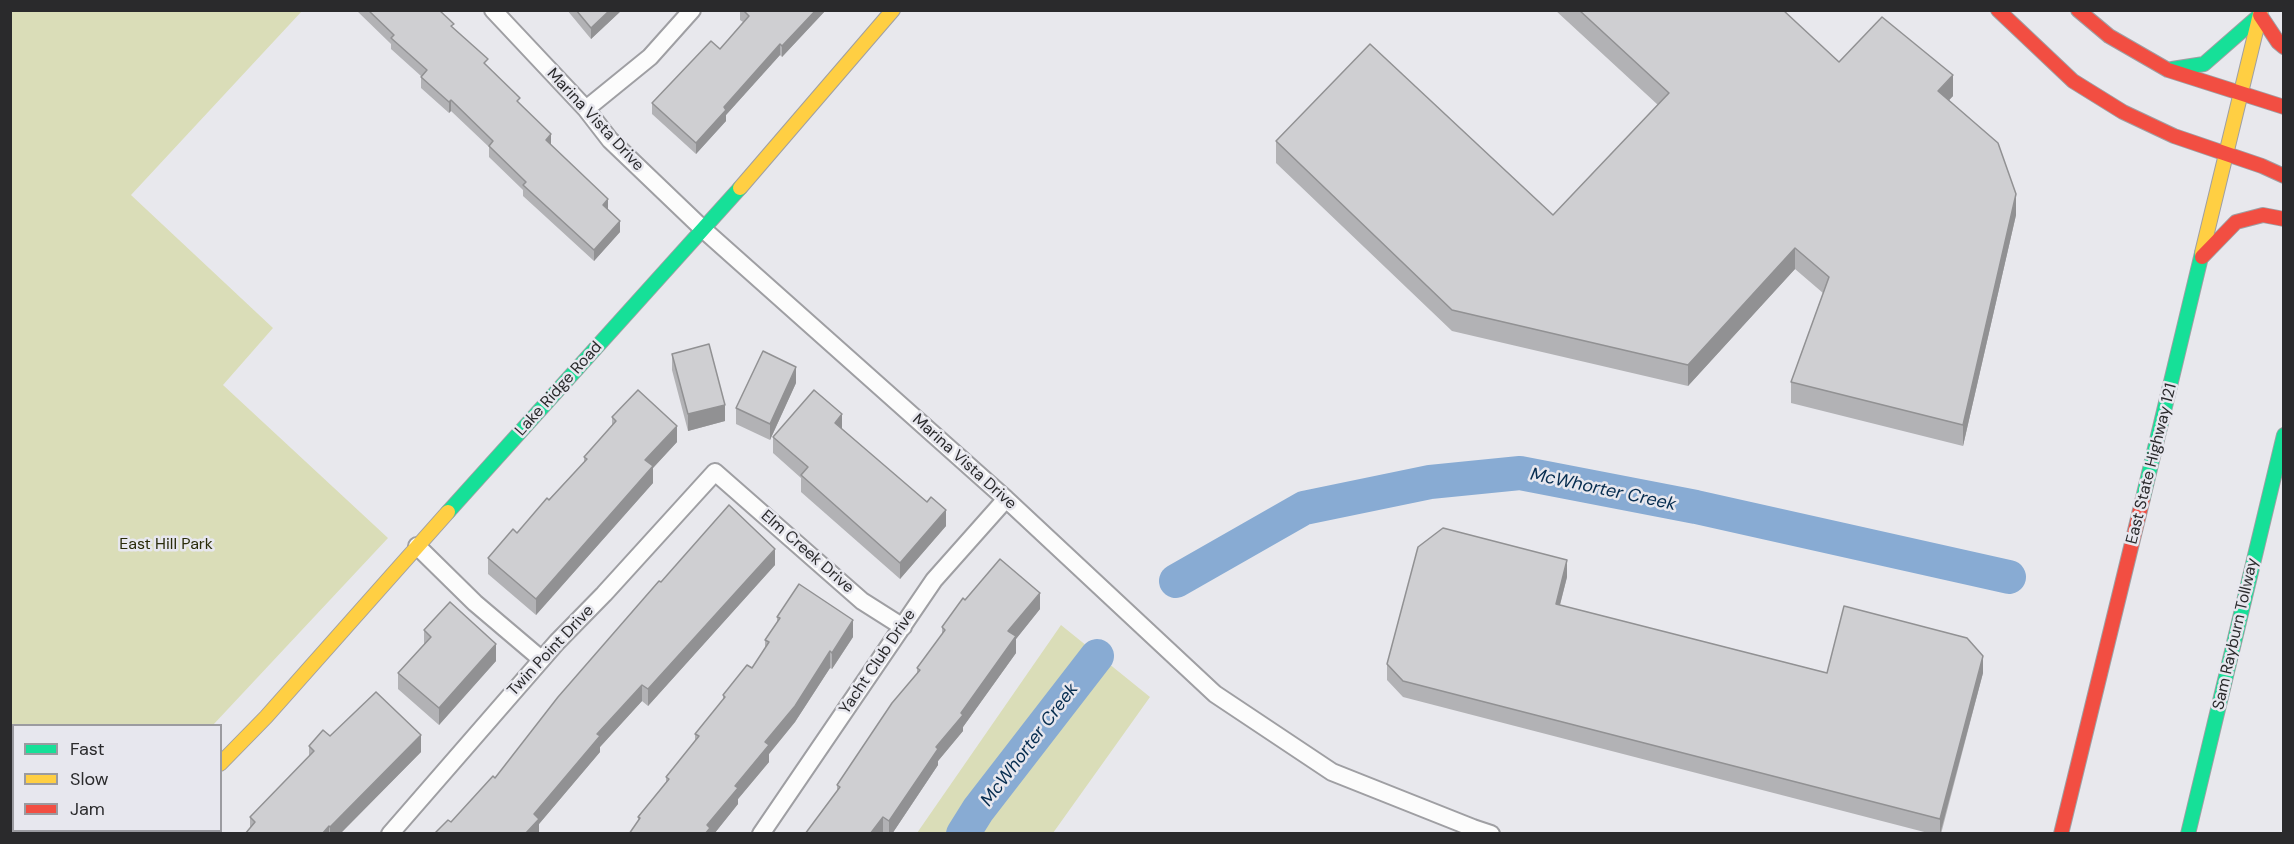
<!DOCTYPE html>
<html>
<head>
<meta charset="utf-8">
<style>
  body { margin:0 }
  #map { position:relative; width:2294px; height:844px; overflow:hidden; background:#e8e8ed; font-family:"DM Sans",sans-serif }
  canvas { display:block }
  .frame { position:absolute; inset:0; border:12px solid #2a2a2c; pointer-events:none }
  .legend { position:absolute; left:12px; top:724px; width:210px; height:108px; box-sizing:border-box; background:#e7e7ee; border:2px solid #9b9ba0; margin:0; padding:8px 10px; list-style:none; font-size:18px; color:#2a2a2c }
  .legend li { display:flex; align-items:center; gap:12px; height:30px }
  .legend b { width:30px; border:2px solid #9b9ba0 }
</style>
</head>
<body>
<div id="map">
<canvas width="2294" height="844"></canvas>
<div class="frame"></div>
<ul class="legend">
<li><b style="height:8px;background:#16e098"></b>Fast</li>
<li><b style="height:8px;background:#ffcf43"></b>Slow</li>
<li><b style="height:8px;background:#f24e42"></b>Jam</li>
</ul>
</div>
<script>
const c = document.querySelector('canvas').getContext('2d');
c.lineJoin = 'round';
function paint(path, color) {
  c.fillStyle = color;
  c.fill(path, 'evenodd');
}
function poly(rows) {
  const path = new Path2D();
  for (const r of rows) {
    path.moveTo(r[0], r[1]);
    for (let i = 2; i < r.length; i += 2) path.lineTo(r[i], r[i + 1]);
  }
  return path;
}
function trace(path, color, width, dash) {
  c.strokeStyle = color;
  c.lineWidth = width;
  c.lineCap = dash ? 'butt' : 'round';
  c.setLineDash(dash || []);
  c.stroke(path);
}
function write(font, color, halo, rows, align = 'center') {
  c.font = font + ' "DM Sans",sans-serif';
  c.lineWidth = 5;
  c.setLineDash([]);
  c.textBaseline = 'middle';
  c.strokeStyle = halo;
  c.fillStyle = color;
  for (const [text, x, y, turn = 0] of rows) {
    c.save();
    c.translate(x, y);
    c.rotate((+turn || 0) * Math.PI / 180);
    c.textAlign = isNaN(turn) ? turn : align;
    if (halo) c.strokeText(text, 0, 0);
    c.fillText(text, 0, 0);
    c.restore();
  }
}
paint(poly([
  [10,11,302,11,131,195,273,328,223,385,388,538,213,725,14,726,14,830,115,831,112,833,11,833],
  [1061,625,1150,697,1053,833,917,833]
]), '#daddb8');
trace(poly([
  [1176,581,1304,508,1430,482,1520,473,1696,507,2009,577],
  [963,834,978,810,1097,656]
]), '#88abd3', 34);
const street = poly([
  [493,10,586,109,610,140,704,230,1006,499,1215,694,1332,772,1473,828,1491,834],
  [586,109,650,57,692,10],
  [417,546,475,603,541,659],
  [390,834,557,642,604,594,715,472,862,601,903,627],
  [761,834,934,580,1006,499]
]);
const fast = poly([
  [2172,69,2204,64,2260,15],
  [2143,498,2202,253],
  [448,512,740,188],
  [2188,834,2284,435]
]);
const slow = poly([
  [740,188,893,10],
  [2202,253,2261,10],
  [220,764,266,717,448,512]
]);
const jam = poly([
  [1998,10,2073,81,2123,112,2174,136,2262,166,2284,176],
  [2078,10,2109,36,2168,70,2284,107],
  [2260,15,2278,42,2284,47],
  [2202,257,2236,222,2263,215,2284,219],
  [159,834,161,830],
  [2061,834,2143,498]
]);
trace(street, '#9f9fa3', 20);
trace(fast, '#9f9fa3', 16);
trace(slow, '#9f9fa3', 16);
trace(jam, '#9f9fa3', 16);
trace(street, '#fcfcfc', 16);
trace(fast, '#16e098', 14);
trace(slow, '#ffcf43', 14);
trace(jam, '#f24e42', 14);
paint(poly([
  [356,10,439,10,454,29,520,105,551,145,608,210,620,232,594,261,523,196,523,190,489,157,489,147,451,111,449,113,421,88,421,76,391,49,391,44],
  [567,10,622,10,591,39],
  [740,10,826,10,782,57,780,55,726,115,726,121,696,154,652,114,652,103,720,49,743,22,740,20],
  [1555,10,1783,10,1839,62,1953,96,1949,100,2016,215,1963,446,1791,403,1791,382,1823,293,1795,269,1688,386,1452,331,1276,163,1276,141,1553,215,1658,105],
  [672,354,725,421,688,431,672,370],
  [796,383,770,440,736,424,736,408],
  [612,417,677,442,653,468,653,483,536,615,488,574,488,558,517,533,584,462,584,457,612,425],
  [842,429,946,526,900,579,801,492,801,478,773,453,773,437],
  [775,565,648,706,642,701,600,747,600,752,539,824,539,834,451,822,495,778,661,582],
  [1567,577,1560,605,1827,673,1983,673,1941,834,1932,834,1403,697,1387,680,1387,664],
  [965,600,1040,609,1016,639,1016,653,963,727,963,731,938,761,938,765,892,834,883,833,837,791,837,785,917,674,917,668,942,634,942,627],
  [777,617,853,637,832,669,830,668,795,722,769,754,769,762,738,799,738,804,714,834,629,834,638,821,638,817,666,783,666,777,695,741,695,734,723,700,723,695,752,668,765,648,765,640,777,622],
  [424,630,496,661,439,725,398,689,398,673,424,645],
  [330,736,421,752,340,834,245,834,250,828,250,817,309,757,309,746]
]), '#b2b2b5');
paint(poly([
  [610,10,622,10,591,39,591,28],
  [816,10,826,10,782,57,782,46],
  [780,44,780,55,726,115,726,121,696,154,696,143,724,107],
  [1953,75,1953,96,1938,112,1938,91],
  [451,100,451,111,449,113,449,102],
  [551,134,551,145,546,140],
  [2016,194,2016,215,1963,446,1963,425],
  [608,199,608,210,603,205],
  [620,221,620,232,594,261,594,250],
  [1795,248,1795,269,1688,386,1688,365],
  [796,367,796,383,770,440,770,424],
  [725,405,725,421,688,431,688,414],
  [842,414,842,431,835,423],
  [677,426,677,442,653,468,653,483,536,615,536,599,645,460],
  [946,510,946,526,900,579,900,563],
  [775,549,775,565,648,706,648,689],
  [1567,560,1567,577,1556,620,1556,604],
  [1040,593,1040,609,1016,639,1016,653,963,727,963,731,938,761,938,765,892,834,889,834,889,821,936,747,961,713,1008,631],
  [853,620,853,637,832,669,832,653],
  [496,644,496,661,439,725,439,708],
  [830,651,830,668,795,722,769,754,769,762,738,799,738,804,714,834,705,834,707,825],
  [1983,656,1983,673,1940,834,1940,819],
  [642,685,642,701,600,747,600,752,539,824,539,834,525,834,534,814,597,734],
  [421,735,421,752,340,834,330,834,330,827],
  [883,817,883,834,870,834],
  [329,826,329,834,322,834]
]), '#919193');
const building = poly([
  [368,10,439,10,454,24,451,26,488,59,484,63,520,98,517,101,551,134,546,140,608,199,603,205,620,221,594,250,523,185,526,182,489,146,493,141,451,100,449,102,421,77,427,70,391,38,394,35,368,10],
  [576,10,610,10,591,28,576,10],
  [743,10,816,10,782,46,780,44,724,107,726,110,696,143,652,103,711,41,720,49,749,16,743,10],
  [1579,10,1783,10,1839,62,1882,17,1953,75,1938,91,1998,143,2016,194,1963,425,1791,382,1829,277,1795,248,1688,365,1452,310,1276,141,1370,44,1553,215,1669,93,1579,10],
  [709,344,725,405,688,414,672,354,709,344],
  [763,351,796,367,770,424,736,408,763,351],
  [638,390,677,426,645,460,653,466,536,599,488,558,513,529,517,533,547,498,549,500,587,459,584,457,616,421,612,417,638,390],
  [814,390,842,414,835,423,927,502,931,497,946,510,900,563,801,475,808,467,773,437,814,390],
  [729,505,775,549,648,689,642,685,597,734,600,736,534,814,539,819,525,834,434,834,448,820,451,822,493,776,495,778,558,697,659,581,661,582,729,505],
  [1443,528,1567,560,1556,604,1827,673,1844,606,1967,638,1983,656,1940,819,1403,681,1387,664,1418,547,1443,528],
  [1000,559,1040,593,1008,631,1016,636,961,713,963,715,936,747,938,749,889,821,883,817,870,834,805,834,840,787,837,785,892,703,920,670,917,668,945,630,942,627,963,598,965,600,1000,559],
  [799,584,853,620,832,653,830,651,795,706,765,742,769,745,735,786,738,788,707,825,710,828,705,834,629,834,640,818,638,817,669,779,666,777,699,736,695,734,725,697,723,695,747,665,752,668,769,642,765,640,780,618,777,617,799,584],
  [450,602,496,644,439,708,398,673,431,637,424,630,450,602],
  [376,692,421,735,330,827,329,826,322,834,245,834,255,822,250,817,314,751,309,746,323,730,330,736,376,692]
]);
paint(building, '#cfcfd2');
trace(building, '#919193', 1.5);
write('16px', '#2a2a2c', '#e7e7ee', [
  ["Marina Vista Drive",595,120,47],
  ["Lake Ridge Road",559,389,-48],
  ["Marina Vista Drive",964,462,42],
  ["East State Highway 121",2152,464,-76],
  ["Elm Creek Drive",807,552,41],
  ["Sam Rayburn Tollway",2236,634,-77],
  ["Twin Point Drive",551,651,-47],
  ["Yacht Club Drive",878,662,-56]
]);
write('16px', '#2a2c0a', '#e7e7ee', [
  ["East Hill Park",166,545]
]);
write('italic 18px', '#052c4f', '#e7e7ee', [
  ["McWhorter Creek",1603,490,12],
  ["McWhorter Creek",1030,745,-53]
]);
</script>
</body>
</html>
